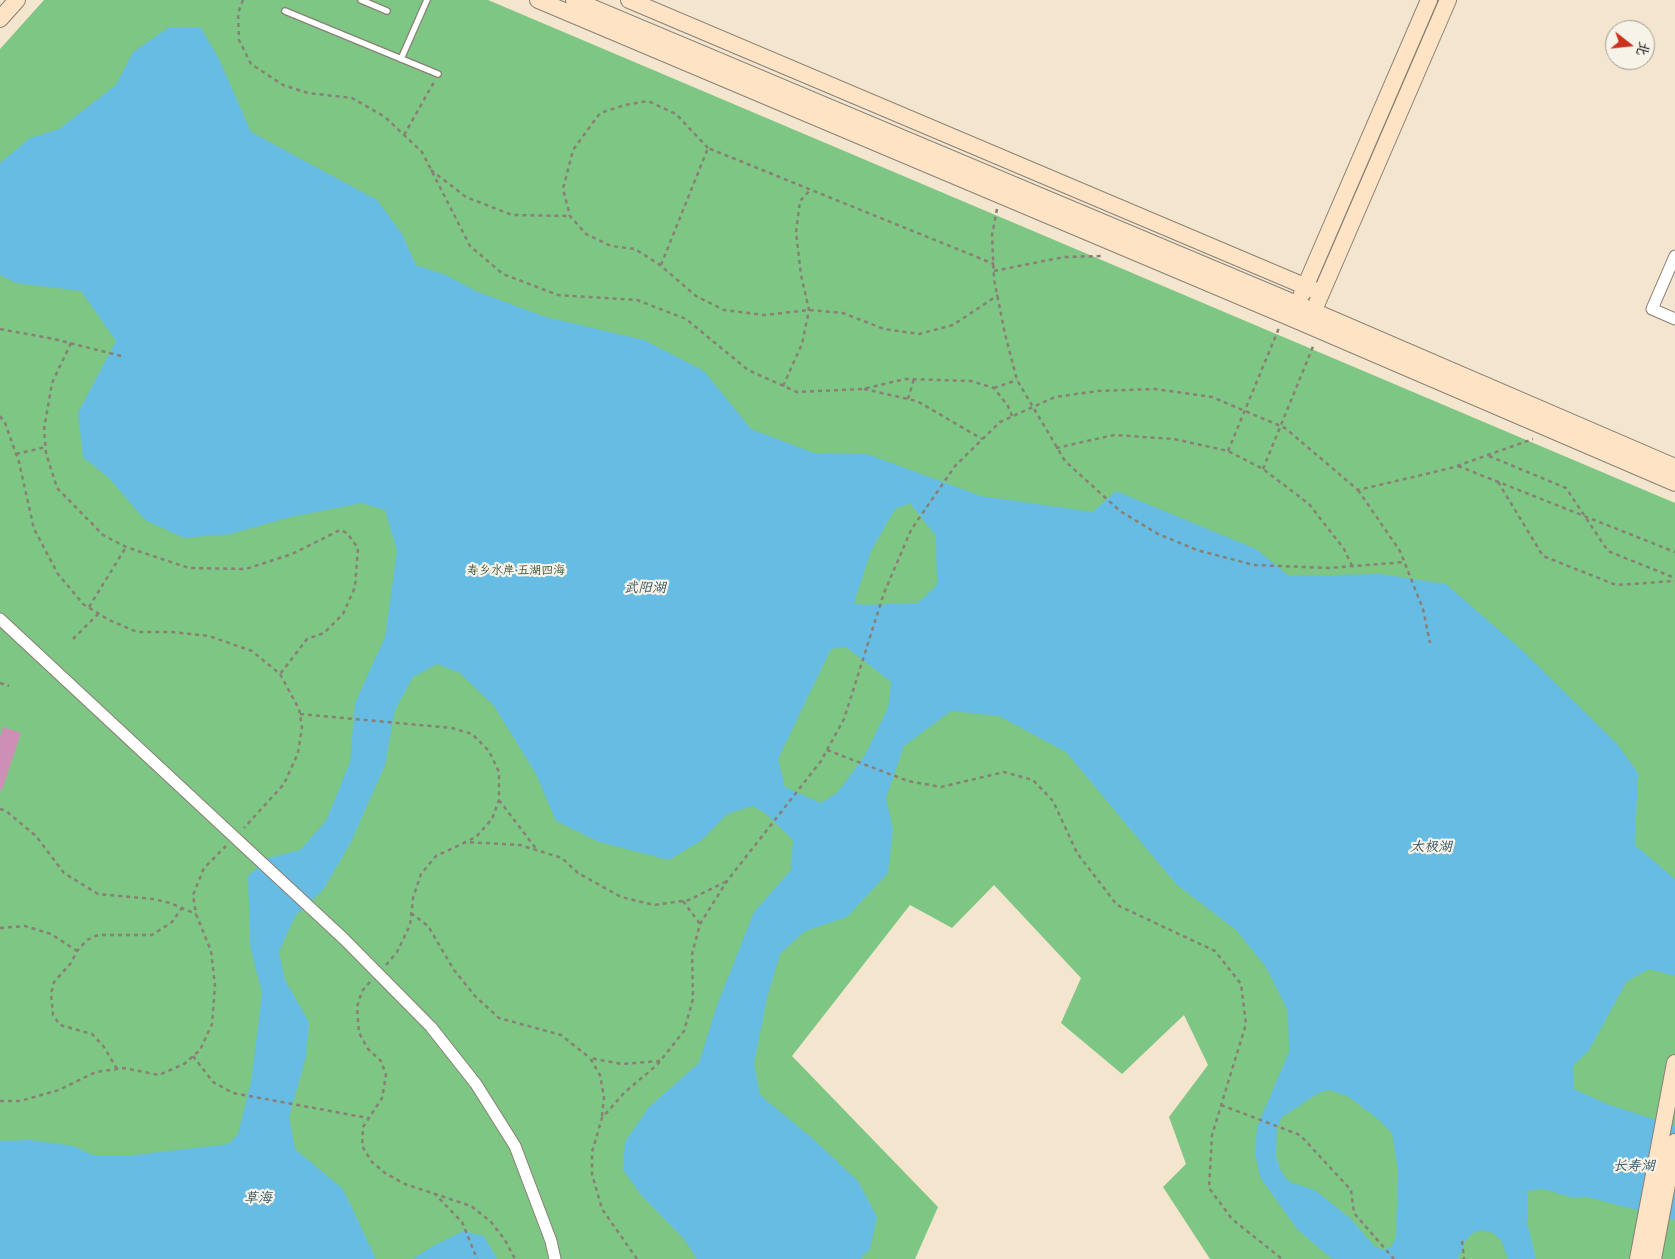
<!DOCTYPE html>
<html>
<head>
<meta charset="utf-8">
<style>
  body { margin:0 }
  #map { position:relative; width:1675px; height:1259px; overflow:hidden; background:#f4e5cf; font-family:Delius,"LXGW WenKai TC",sans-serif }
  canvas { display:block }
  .north { position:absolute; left:1605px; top:20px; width:50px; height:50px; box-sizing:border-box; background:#f7f3e8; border:1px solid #9f9d96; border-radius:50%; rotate:106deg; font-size:14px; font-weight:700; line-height:20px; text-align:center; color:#1c1c1c }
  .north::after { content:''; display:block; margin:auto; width:18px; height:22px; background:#c8321e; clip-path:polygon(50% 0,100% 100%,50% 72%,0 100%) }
</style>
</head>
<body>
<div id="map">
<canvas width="1675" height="1259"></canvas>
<div class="north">北</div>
</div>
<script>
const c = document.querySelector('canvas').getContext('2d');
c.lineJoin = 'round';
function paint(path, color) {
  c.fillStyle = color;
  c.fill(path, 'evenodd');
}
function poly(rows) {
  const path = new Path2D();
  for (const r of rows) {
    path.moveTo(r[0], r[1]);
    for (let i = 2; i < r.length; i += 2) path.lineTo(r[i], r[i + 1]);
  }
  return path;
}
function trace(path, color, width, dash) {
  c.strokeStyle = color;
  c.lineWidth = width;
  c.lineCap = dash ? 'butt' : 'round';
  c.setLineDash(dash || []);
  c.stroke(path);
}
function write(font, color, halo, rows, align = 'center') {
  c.font = font + ' Delius,"LXGW WenKai TC",sans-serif';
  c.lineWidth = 4.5;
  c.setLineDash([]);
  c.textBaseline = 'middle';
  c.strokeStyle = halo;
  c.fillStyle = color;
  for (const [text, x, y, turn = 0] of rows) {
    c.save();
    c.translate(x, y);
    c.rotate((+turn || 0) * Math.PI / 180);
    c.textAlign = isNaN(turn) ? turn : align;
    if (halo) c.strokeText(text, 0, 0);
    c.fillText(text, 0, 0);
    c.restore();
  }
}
paint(poly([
  [44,0,488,0,1675,503,1675,1259,1210,1259,1163,1187,1186,1164,1169,1117,1208,1065,1184,1015,1122,1074,1061,1023,1081,978,994,885,952,928,910,905,792,1056,938,1207,915,1259,0,1259,0,49]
]), '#7dc683');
paint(poly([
  [168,28,201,28,219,59,251,132,377,200,402,234,416,265,446,275,478,292,546,317,644,340,704,371,751,429,814,453,867,454,981,496,1093,512,1116,491,1256,549,1289,576,1380,574,1446,584,1524,652,1618,745,1638,773,1635,845,1675,879,1675,976,1649,969,1627,981,1589,1050,1573,1066,1574,1089,1607,1104,1675,1126,1675,1220,1587,1197,1573,1198,1543,1189,1527,1191,1527,1222,1536,1259,1508,1259,1501,1240,1493,1233,1482,1230,1473,1233,1466,1240,1458,1259,1332,1259,1297,1229,1260,1177,1255,1153,1257,1127,1289,1052,1288,1011,1266,967,1236,930,1176,884,1066,752,999,716,951,711,904,746,886,798,893,829,888,873,847,917,805,931,780,954,767,998,754,1064,760,1095,812,1138,858,1181,877,1217,870,1249,860,1259,697,1259,684,1239,642,1196,623,1170,625,1142,649,1107,699,1063,716,1008,754,912,791,870,793,840,765,813,753,806,727,814,702,840,669,860,599,842,556,821,536,774,494,706,460,673,437,664,413,677,395,710,385,765,351,842,323,890,295,916,279,952,285,980,309,1022,306,1057,289,1117,295,1149,343,1189,376,1259,0,1259,0,1141,29,1140,74,1146,92,1155,134,1155,229,1144,238,1134,251,1082,262,993,250,946,248,876,268,858,300,850,326,821,350,762,355,703,385,637,397,551,385,510,362,503,291,517,230,534,184,538,145,520,109,478,83,457,78,413,116,341,81,291,16,283,0,275,0,163,30,138,59,129,116,85,133,52],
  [910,503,936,536,937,585,918,603,863,605,854,603,871,551,895,509],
  [846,647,891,682,888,708,865,755,838,792,821,803,785,787,778,759,831,649],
  [1330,1090,1349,1097,1378,1119,1392,1133,1398,1171,1396,1237,1392,1246,1383,1250,1374,1246,1351,1219,1315,1190,1290,1182,1283,1175,1279,1166,1276,1156,1277,1128,1282,1117,1320,1092],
  [463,1231,484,1236,497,1259,413,1259,431,1247]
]), '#67bce3');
paint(poly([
  [3,727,21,733,2,790,0,790,0,737]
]), '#ce8fb7');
const lane = poly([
  [361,0,387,11],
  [285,11,438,74],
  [401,59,427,0]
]);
const street = poly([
  [1675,256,1652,309,1675,319],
  [0,619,344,939,431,1027,476,1084,515,1146,551,1241,555,1259]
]);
const secondary = poly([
  [538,0,1291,318,1675,483],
  [574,0,1297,304,1675,467],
  [629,0,1321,293],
  [0,19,17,0],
  [1302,294,1429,0],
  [1317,303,1448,0],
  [1638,1259,1675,1063],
  [1653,1259,1675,1142]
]);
trace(lane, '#888076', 8);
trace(street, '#888076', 13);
trace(secondary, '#888076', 18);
trace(poly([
  [243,0,238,13,239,40,251,64,283,85,308,93,352,98,385,117,422,152,470,246,503,274,558,295,637,300,686,319,748,370,797,392,863,389,905,379,971,381,994,388,1008,406,1012,416],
  [404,135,434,82],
  [708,148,676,114,648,101,625,105,600,113,573,150,563,189,570,216,586,234,611,246,635,249,660,265,696,296,724,310,764,315,809,310,843,313,884,329,919,334,953,325,998,295],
  [431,170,466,197,512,215,570,216],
  [997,209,992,235,994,279,1005,334,1017,380,1065,461,1120,511,1158,534,1197,550,1254,565,1329,568,1405,562],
  [661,265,708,148,994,264],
  [994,271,1064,257,1104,256],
  [0,329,54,339,125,357],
  [71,343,52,383,44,429,46,453,57,488,103,535,126,547,189,568,246,569,292,554,340,530,347,533,358,548,355,587,343,614,324,633,307,639,280,674],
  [783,386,802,344,809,310,801,275,796,232,800,201,810,190],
  [994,388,1017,380],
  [864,389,917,401,982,439],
  [908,399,914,379],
  [0,416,5,423,19,462,34,529,58,574,83,604,109,620,137,632,172,632,209,636,252,651,280,674,299,709,302,727,298,753,284,784,244,828],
  [1056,448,1114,435,1174,439,1228,451,1263,469,1309,504,1344,549,1352,566],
  [1228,451,1279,328],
  [16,454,46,447],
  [1489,456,1566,488,1608,551,1675,578],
  [1458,466,1675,552],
  [1263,469,1314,344],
  [1498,482,1543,556,1616,585,1675,581],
  [1358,490,1400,551,1423,609,1430,643],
  [89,607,126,547],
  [73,639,99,613],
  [0,683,9,686],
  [300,714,452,728,472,734,489,751,499,772,499,800,492,819,476,837,467,841],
  [827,750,908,781,941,787,1004,772,1033,780,1053,801,1077,853,1117,905,1215,951,1241,984,1246,1024,1212,1135,1209,1188,1232,1219,1282,1259],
  [499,800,537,850],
  [0,809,6,811,36,836,64,873,98,894,153,899,170,903,196,914],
  [683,901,700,924],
  [411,913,428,926,454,970,475,996,499,1018,561,1035,590,1058],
  [0,928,25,926,51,934,77,951],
  [386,965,397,952,410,925,413,898,421,874,436,856,466,842,520,845,562,858,578,873,621,897,654,905,689,900,727,881],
  [370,982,362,991,357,1007,359,1033,368,1049,381,1061,386,1075,382,1098,363,1127,362,1146,372,1162,385,1173,405,1184,471,1206,491,1222,505,1240,515,1259],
  [193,1056,213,1082,233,1093,368,1118],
  [117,1069,104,1047,92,1034,60,1025,53,1015,51,994,54,982,71,963,77,951,87,940,98,935,152,935,172,922,182,908],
  [0,1101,20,1101,59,1090,96,1072,124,1068,159,1075,184,1064,200,1050,212,1024,215,986,211,951,196,914,193,895,204,868,226,846],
  [1221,1105,1300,1135,1351,1190,1354,1213,1394,1259],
  [602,1116,604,1097,600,1075,590,1058,622,1064,660,1061],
  [434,1193,462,1222,477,1259],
  [1462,1241,1464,1259],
  [637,1259,602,1209,592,1174,592,1152,602,1118,625,1092,657,1065,684,1031,693,999,692,954,700,924,727,881,821,761,844,719,884,593,911,530,955,466,1000,422,1055,397,1098,391,1155,389,1212,397,1285,428,1358,490,1451,468,1533,439]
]), '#888076', 2.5, [4, 4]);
trace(lane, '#fff', 5.5);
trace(street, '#fff', 11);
trace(secondary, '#fee4c5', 16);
write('12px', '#3e5840', '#f7f3e8', [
  ["寿乡水岸·五湖四海",516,571]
]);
write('italic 14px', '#365462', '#f7f3e8', [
  ["武阳湖",645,588],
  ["太极湖",1431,847],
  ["长寿湖",1634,1166],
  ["草海",258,1198]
]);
</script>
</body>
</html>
